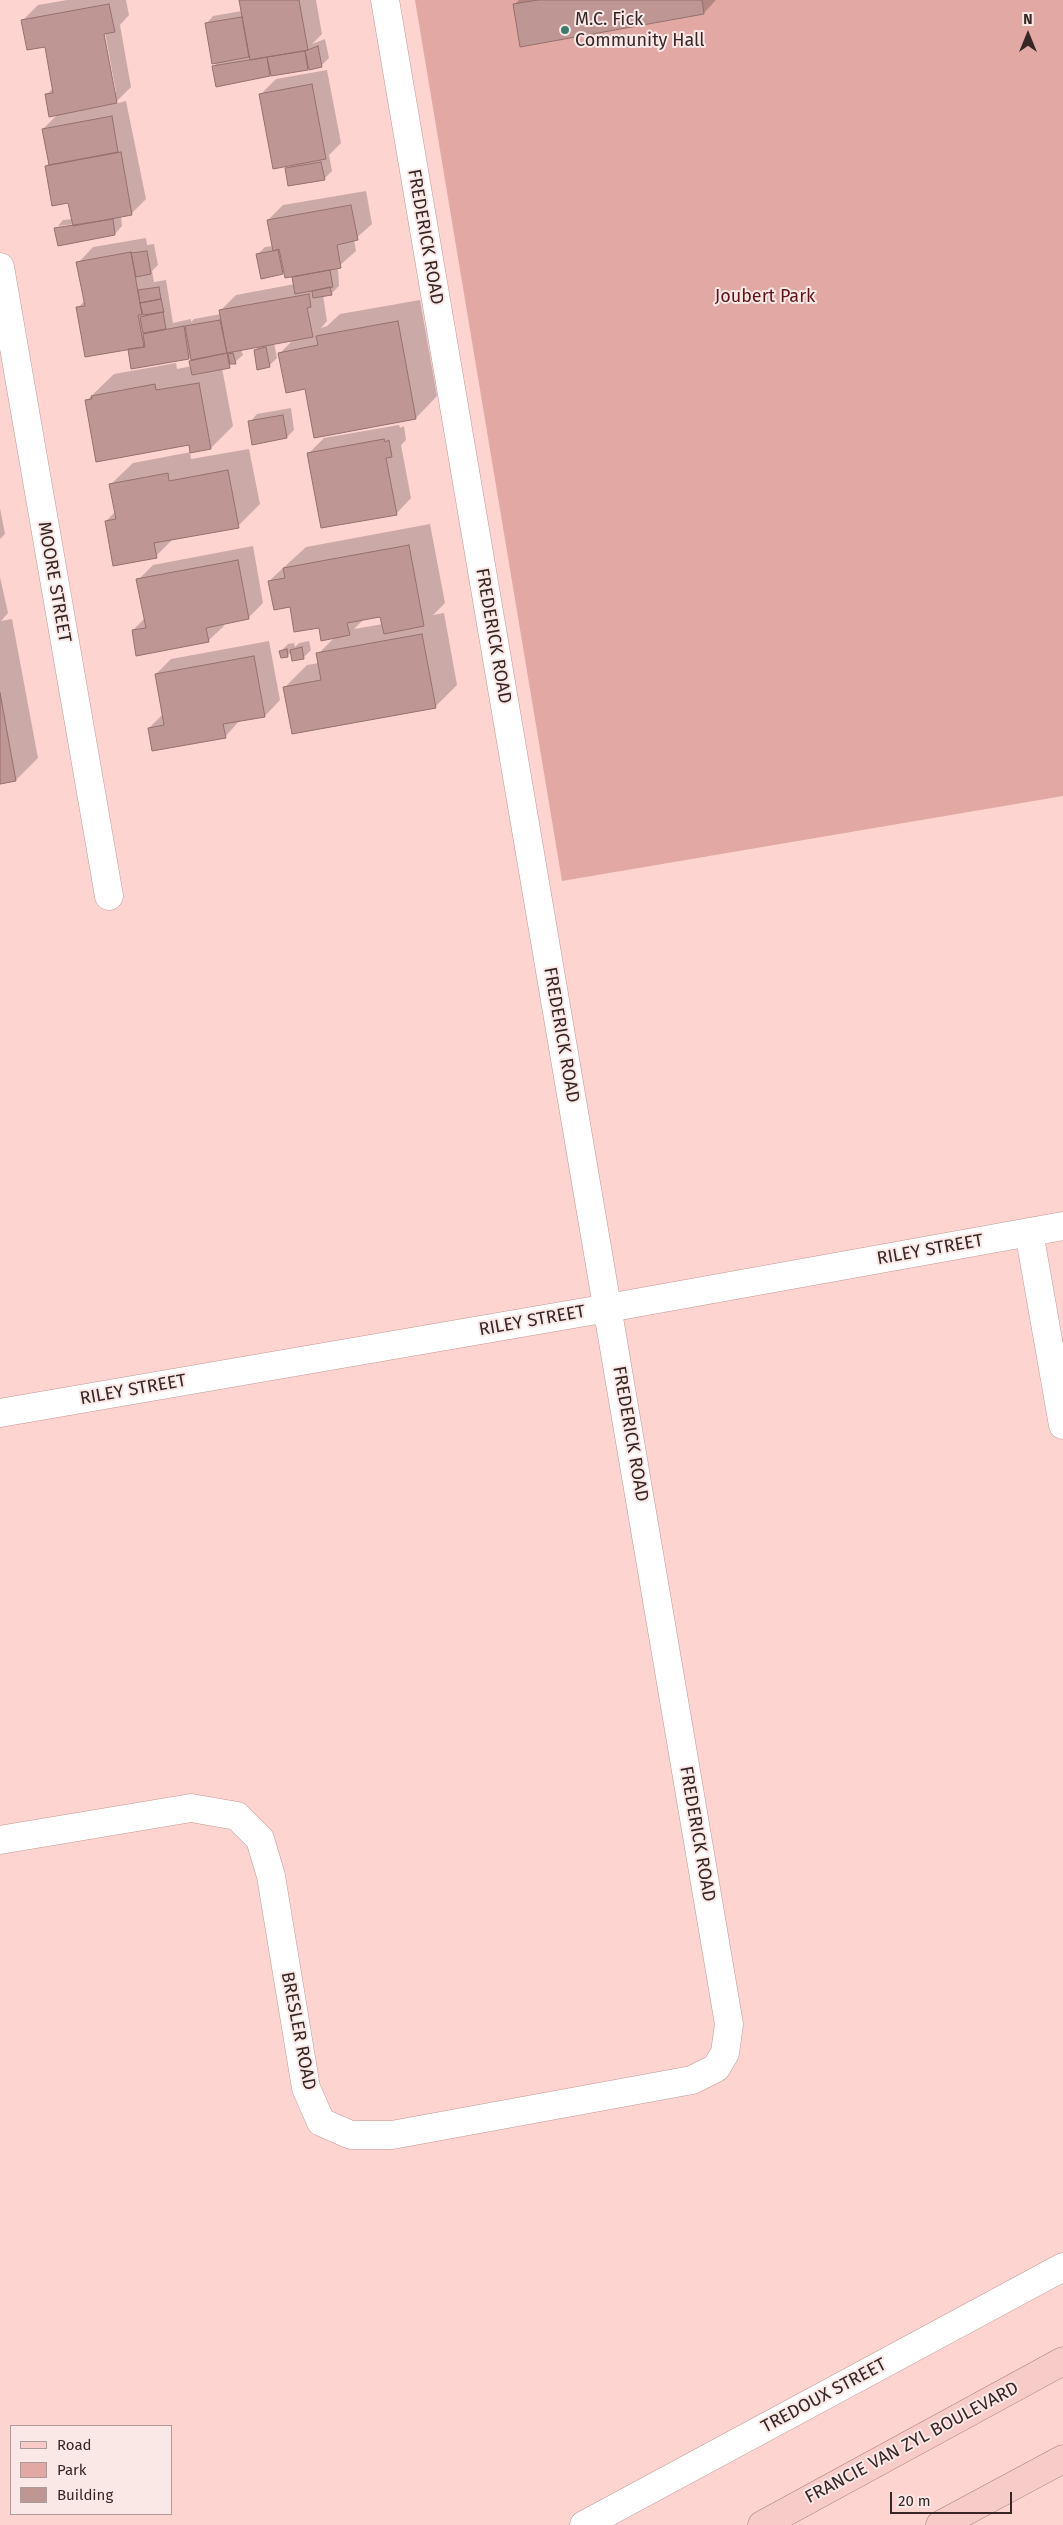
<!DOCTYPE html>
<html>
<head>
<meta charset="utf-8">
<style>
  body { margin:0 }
  #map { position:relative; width:1063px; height:2525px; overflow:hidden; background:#fed4d1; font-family:"Fira Sans",sans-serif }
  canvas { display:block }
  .legend { position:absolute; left:10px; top:2425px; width:162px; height:90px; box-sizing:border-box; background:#fae8e7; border:1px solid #ac9b99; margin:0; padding:6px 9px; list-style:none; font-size:15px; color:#362725 }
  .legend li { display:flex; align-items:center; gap:10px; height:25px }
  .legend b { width:25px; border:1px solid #ac9b99 }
  .north { position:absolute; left:1003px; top:10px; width:50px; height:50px; -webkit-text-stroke:4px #fae8e7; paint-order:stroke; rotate:0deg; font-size:14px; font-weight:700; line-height:20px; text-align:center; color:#362725 }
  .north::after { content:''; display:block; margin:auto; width:18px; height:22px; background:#362725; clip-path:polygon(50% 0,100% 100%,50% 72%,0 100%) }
  .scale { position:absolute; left:890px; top:2492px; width:122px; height:22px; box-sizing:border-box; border:2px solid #362725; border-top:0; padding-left:6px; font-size:15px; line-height:18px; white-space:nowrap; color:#362725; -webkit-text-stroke:4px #fae8e7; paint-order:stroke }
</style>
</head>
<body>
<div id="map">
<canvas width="1063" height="2525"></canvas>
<ul class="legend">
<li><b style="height:6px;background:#f7cbc8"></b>Road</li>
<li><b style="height:14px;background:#e2a8a3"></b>Park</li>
<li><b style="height:14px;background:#be9794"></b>Building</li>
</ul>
<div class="north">N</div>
<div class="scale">20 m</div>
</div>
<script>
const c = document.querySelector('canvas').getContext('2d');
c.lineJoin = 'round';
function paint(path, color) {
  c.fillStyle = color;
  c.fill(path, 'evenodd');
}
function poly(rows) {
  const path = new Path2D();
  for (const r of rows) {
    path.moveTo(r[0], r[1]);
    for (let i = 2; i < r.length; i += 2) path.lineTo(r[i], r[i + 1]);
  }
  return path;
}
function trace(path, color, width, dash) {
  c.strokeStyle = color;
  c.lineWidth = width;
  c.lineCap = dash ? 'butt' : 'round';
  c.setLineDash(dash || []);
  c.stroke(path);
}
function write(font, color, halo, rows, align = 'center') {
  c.font = font + ' "Fira Sans",sans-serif';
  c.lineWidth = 4;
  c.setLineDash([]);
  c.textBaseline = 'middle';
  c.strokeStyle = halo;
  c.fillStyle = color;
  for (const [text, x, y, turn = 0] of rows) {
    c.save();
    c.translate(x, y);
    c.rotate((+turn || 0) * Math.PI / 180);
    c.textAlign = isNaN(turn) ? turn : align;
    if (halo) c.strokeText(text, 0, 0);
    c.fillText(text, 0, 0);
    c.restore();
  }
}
paint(poly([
  [415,0,1063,0,1063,796,562,881]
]), '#e2a8a3');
paint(poly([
  [67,0,126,0,129,15,120,25,131,87,114,104,126,101,146,199,131,214,121,216,122,226,115,234,59,244,56,228,74,226,74,224,58,226,63,220,73,219,69,202,46,166,49,163,43,129,59,113,46,95,53,88,46,46,23,20,38,5],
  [104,27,116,92,113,92,101,28],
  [240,0,316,0,322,34,312,44,325,39,329,58,321,66,217,85,214,66,219,61,206,24,213,16,242,11],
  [519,0,716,0,704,13,514,5],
  [327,70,341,143,329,155,332,171,324,179,286,169,291,165,260,95,276,79],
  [366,191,372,224,354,240,356,251,338,267,339,286,331,294,323,295,327,321,321,328,327,326,340,314,420,300,437,396,416,418,306,388,280,353,293,340,274,343,277,358,269,366,255,350,260,346,241,349,243,355,235,362,222,368,233,426,211,448,190,452,191,459,249,449,260,504,238,526,174,538,156,556,106,521,116,511,111,484,133,463,191,452,190,444,86,401,114,374,176,363,177,369,192,366,191,355,189,358,129,348,78,308,85,300,78,263,93,247,146,238,147,245,154,244,158,265,152,271,154,282,166,280,173,323,191,319,191,322,194,319,221,314,221,310,236,295,295,284,294,278,297,274,284,271,282,273,258,254,265,247,273,246,268,220,283,205],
  [291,408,294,430,287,437,250,422,257,414],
  [399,425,400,428,404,426,406,440,401,445,411,498,396,514,309,453,324,438],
  [0,508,5,534,0,539],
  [430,524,445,603,433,615,444,613,457,685,435,707,285,687,307,665,319,663,318,654,335,637,291,606,269,581,306,547],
  [381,615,383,624,354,629,365,618],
  [253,546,263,603,248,618,223,623,224,626,208,641,133,630,145,618,138,580,153,565],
  [0,577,8,613,1,621,12,619,38,758,16,780,0,782],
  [269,641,280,700,265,716,240,720,225,737,149,728,163,714,156,674,171,659],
  [309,641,311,650,303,658,292,651,287,656,281,651,288,644,294,643,295,647,299,643]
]), '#0003');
const building = poly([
  [239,0,299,0,308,50,250,60,239,0],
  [538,0,702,0,704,14,520,47,513,4,538,0],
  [109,4,115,32,104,34,117,103,49,117,45,94,53,93,45,47,27,50,21,20,109,4],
  [242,17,249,57,212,64,205,23,242,17],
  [318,46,322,67,309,70,305,51,318,46],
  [305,51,308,70,271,76,267,57,305,51],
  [267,57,270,76,216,87,212,66,267,57],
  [312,84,326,159,273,169,259,94,312,84],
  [112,116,118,152,49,165,42,129,112,116],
  [121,152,132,215,73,226,68,203,52,206,45,166,121,152],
  [321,162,325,180,288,186,285,168,321,162],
  [351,205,358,240,337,245,341,268,285,278,279,249,273,251,267,220,351,205],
  [113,219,115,235,58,246,54,228,113,219],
  [278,250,283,274,261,279,256,254,278,250],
  [147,251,151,274,136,277,131,253,147,251],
  [131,252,142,315,138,315,144,347,85,357,76,307,85,306,76,262,131,252],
  [330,270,333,287,295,294,292,277,330,270],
  [159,287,161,299,140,303,138,290,159,287],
  [330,287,332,295,313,298,312,291,330,287],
  [309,294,311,307,307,308,313,337,227,353,219,310,309,294],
  [161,299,164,312,143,315,140,303,161,299],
  [163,312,166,329,143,333,140,317,163,312],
  [220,320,227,353,191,360,185,326,220,320],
  [398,321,416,419,314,438,305,389,286,393,278,353,318,345,316,336,398,321],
  [184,326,189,359,131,369,128,349,145,347,143,334,184,326],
  [266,347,270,367,257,370,254,350,266,347],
  [227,353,230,368,192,375,189,361,227,353],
  [233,353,236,364,230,364,228,354,233,353],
  [199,383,211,449,190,453,189,445,96,462,85,400,92,399,91,396,155,384,156,390,199,383],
  [283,415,287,438,252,445,248,421,283,415],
  [384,439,385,442,389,440,392,457,386,458,397,515,321,528,307,453,384,439],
  [228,470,239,528,154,543,157,558,113,566,105,521,116,519,109,484,168,473,169,481,228,470],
  [409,545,424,626,384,634,380,617,347,623,350,635,321,641,319,628,294,632,290,607,274,610,268,581,285,578,283,568,409,545],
  [238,560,249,619,206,628,209,642,136,656,132,630,146,628,136,579,238,560],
  [422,634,436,708,292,734,283,687,321,680,316,653,422,634],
  [302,647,304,659,292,661,290,650,302,647],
  [287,649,288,657,281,658,279,651,287,649],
  [254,656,265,717,223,724,226,738,152,751,148,728,164,725,155,674,254,656],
  [0,693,16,781,0,784,0,693]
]);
paint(building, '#be9794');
trace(building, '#95706d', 1);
const minor = poly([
  [0,267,109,896],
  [1029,1232,1063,1425],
  [0,1413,608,1308,1063,1226],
  [0,1840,191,1808,237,1816,260,1839,271,1876,306,2088,321,2122,351,2135,392,2135,692,2080,716,2068,725,2053,729,2024,385,0],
  [584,2525,1063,2267]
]);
const major = poly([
  [762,2525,1063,2361],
  [940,2525,1063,2459]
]);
trace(minor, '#bf9894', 29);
trace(major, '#b07c77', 29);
trace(minor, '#fff', 28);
trace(major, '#f7cbc8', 28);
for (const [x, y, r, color] of [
  [565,30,5,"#3b7b6a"]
]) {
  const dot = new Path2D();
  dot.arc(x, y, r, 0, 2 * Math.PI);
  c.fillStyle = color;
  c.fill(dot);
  trace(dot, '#fae8e7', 2);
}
write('18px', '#362725', '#fae8e7', [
  ["M.C. Fick",575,20],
  ["Community Hall",575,41]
], 'left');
write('18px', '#362725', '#fae8e7', [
  ["FREDERICK ROAD",425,237,80],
  ["MOORE STREET",54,582,80],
  ["FREDERICK ROAD",493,636,80],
  ["FREDERICK ROAD",561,1035,80],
  ["RILEY STREET",930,1250,-10],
  ["RILEY STREET",532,1321,-10],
  ["RILEY STREET",133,1390,-10],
  ["FREDERICK ROAD",630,1434,80],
  ["FREDERICK ROAD",697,1834,80],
  ["BRESLER ROAD",298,2031,79],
  ["TREDOUX STREET",824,2396,-28],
  ["FRANCIE VAN ZYL BOULEVARD",912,2443,-28]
]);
write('18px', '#5f1517', '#fae8e7', [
  ["Joubert Park",765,297]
]);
</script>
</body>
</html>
